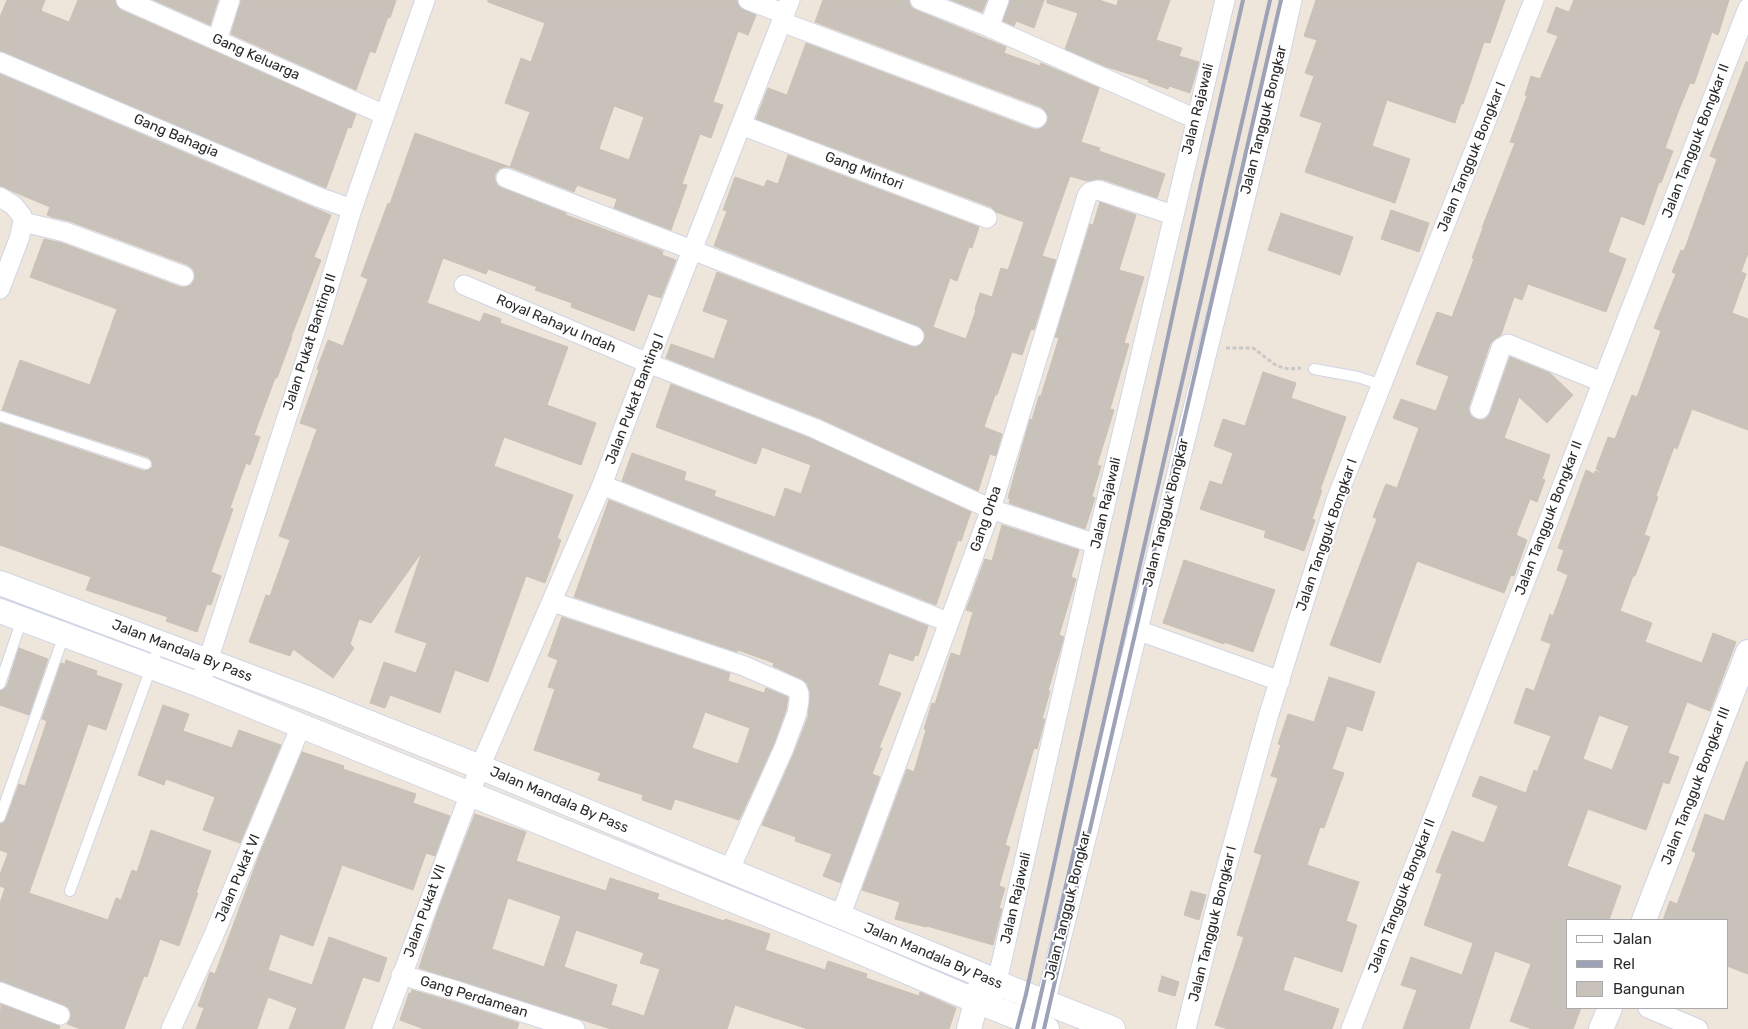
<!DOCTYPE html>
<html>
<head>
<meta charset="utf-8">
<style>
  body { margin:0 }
  #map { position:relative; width:1748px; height:1029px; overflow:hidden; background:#eee5db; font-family:Rubik,sans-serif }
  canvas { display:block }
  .legend { position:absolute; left:1566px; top:919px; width:162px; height:90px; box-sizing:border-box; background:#fff; border:1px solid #aaa; margin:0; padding:6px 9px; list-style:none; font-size:15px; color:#2a2a2a }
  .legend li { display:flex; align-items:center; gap:10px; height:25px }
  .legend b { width:25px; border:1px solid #aaa }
</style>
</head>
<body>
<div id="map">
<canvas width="1748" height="1029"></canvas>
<ul class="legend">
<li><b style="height:6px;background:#fff"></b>Jalan</li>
<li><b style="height:6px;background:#9da2b7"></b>Rel</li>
<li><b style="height:14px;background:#c9c2ba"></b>Bangunan</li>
</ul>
</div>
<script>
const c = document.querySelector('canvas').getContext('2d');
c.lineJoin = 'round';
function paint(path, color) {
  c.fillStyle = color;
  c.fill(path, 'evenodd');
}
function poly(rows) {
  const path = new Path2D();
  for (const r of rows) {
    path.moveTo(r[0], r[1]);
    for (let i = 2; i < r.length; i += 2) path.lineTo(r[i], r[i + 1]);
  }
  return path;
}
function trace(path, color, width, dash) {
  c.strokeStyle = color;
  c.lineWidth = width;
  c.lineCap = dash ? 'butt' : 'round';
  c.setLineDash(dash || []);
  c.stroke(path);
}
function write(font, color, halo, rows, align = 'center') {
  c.font = font + ' Rubik,sans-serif';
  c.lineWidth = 4;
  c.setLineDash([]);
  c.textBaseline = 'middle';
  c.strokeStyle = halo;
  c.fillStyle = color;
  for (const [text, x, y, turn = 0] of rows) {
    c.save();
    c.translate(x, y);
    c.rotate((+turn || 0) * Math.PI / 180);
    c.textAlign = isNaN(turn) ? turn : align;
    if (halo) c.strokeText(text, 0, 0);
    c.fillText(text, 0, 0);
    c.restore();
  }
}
const building = poly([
  [7,0,45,0,41,11,69,22,78,0,115,0,117,6,121,10,356,114,351,128,348,127,326,188,0,51,0,17,7,0],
  [154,0,218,0,210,25,154,0],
  [241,0,396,0,390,18,388,17,375,53,370,51,356,90,231,34,241,0],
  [488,0,737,0,740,7,756,15,748,35,738,31,713,102,723,105,711,138,700,134,682,184,687,185,671,230,614,208,617,199,577,185,574,192,510,167,504,167,499,169,495,174,495,180,497,185,502,188,566,213,566,215,663,251,662,255,676,260,661,298,648,294,634,331,571,307,572,303,535,290,537,287,488,269,486,274,443,258,427,303,480,322,484,313,501,319,500,323,568,347,547,405,596,423,581,465,504,437,494,466,573,495,557,538,561,540,545,583,526,576,488,682,455,670,440,713,390,695,385,708,370,703,384,662,416,673,427,643,395,632,422,552,371,623,359,619,350,644,354,648,333,678,293,649,290,656,249,642,266,595,270,596,290,540,279,536,317,429,300,423,319,370,317,369,328,340,343,346,368,279,361,276,388,203,390,204,415,133,510,167,530,112,505,103,521,58,531,62,545,23,488,2,488,0],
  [614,106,644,117,629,160,599,149,614,106],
  [823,0,909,0,911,7,916,10,1006,47,1004,53,1040,66,1041,63,1099,88,1081,142,1100,148,1099,151,1165,174,1157,198,1102,179,1087,181,1070,176,1042,256,1056,260,1034,330,1031,329,1022,355,1012,352,997,395,995,395,984,427,1002,434,996,456,990,454,978,491,819,418,666,358,671,344,714,359,728,320,703,311,717,272,910,346,916,347,921,344,924,340,925,334,922,329,918,326,714,246,727,211,723,210,735,177,764,187,767,180,778,184,788,155,979,227,972,248,969,247,957,281,950,278,933,327,966,339,976,310,975,309,980,293,992,297,1001,268,1008,270,1024,222,996,212,991,207,756,119,768,88,787,95,806,43,1033,129,1039,129,1044,126,1047,122,1048,116,1045,111,1041,107,815,22,823,0],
  [951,0,987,0,982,12,951,0],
  [1010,0,1044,0,1034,28,1016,21,1014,26,1003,21,1010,0],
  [1047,0,1099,0,1117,6,1118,0,1170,0,1156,40,1182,48,1179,56,1199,62,1190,93,1169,86,1168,89,1148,82,1149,80,1107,67,1065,49,1078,13,1047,3,1047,0],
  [1316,0,1505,0,1490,43,1484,42,1463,104,1461,104,1455,123,1387,100,1372,146,1410,159,1395,203,1305,172,1322,123,1300,116,1314,76,1305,73,1317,40,1304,36,1316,0],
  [1574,0,1729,0,1718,35,1712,32,1694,84,1690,83,1678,112,1665,148,1673,151,1661,183,1659,182,1644,225,1621,216,1608,252,1626,259,1606,312,1528,284,1522,300,1514,297,1501,335,1495,339,1490,344,1469,406,1469,411,1471,416,1476,419,1483,420,1487,418,1490,413,1510,357,1550,373,1573,395,1547,423,1519,397,1504,438,1550,455,1542,479,1545,480,1537,502,1530,499,1516,535,1527,540,1514,576,1511,575,1504,593,1417,561,1380,663,1330,645,1377,519,1373,517,1386,484,1397,488,1419,428,1393,418,1401,399,1436,411,1449,376,1416,364,1437,312,1452,317,1474,259,1472,258,1483,228,1482,228,1515,143,1510,142,1527,96,1525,95,1531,76,1540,79,1558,36,1547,32,1556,7,1569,12,1574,0],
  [1746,62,1748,62,1748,253,1741,272,1746,274,1732,313,1748,319,1748,430,1692,409,1677,449,1674,447,1656,496,1658,497,1644,535,1650,537,1635,576,1633,576,1620,611,1652,623,1645,642,1702,663,1713,633,1736,642,1710,711,1687,702,1668,753,1679,757,1669,784,1663,782,1646,830,1588,809,1567,866,1621,886,1609,920,1567,920,1567,1008,1581,1008,1573,1029,1532,1029,1510,1021,1531,964,1495,951,1469,1029,1403,1029,1417,990,1401,985,1411,957,1462,975,1473,943,1424,925,1442,874,1436,872,1452,831,1484,843,1498,806,1472,796,1480,776,1526,793,1534,770,1537,772,1551,736,1514,723,1526,688,1534,691,1551,644,1541,640,1550,614,1553,616,1568,575,1557,570,1564,550,1558,548,1586,470,1594,474,1595,471,1602,474,1596,469,1608,437,1615,439,1632,395,1637,397,1661,331,1654,328,1676,274,1672,272,1681,250,1684,251,1717,159,1710,156,1746,62],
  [1599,715,1629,726,1612,770,1583,759,1599,715],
  [0,74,331,215,314,257,321,260,291,337,292,337,277,378,275,378,254,435,260,437,250,465,246,463,230,508,233,509,211,572,221,576,211,605,207,604,197,632,166,621,168,617,86,590,91,577,0,545,0,423,144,471,150,469,153,466,151,460,148,457,2,410,20,360,90,385,117,309,30,277,44,239,62,243,180,287,185,287,191,285,194,280,195,275,193,269,188,265,69,221,52,217,47,215,50,207,0,186,0,74],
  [1100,202,1136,215,1119,270,1144,277,1124,343,1129,344,1110,409,1114,410,1097,465,1101,466,1092,496,1095,498,1085,529,1009,503,1010,499,1008,498,1030,419,1032,420,1039,396,1041,396,1059,338,1055,337,1090,224,1093,225,1100,202],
  [1391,210,1429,223,1419,252,1381,239,1391,210],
  [1281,213,1353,237,1340,275,1268,250,1281,213],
  [1263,372,1296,383,1291,398,1346,417,1320,490,1322,490,1312,519,1315,520,1304,551,1264,537,1266,531,1200,509,1210,481,1222,485,1233,453,1214,446,1223,419,1245,426,1263,372],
  [671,384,810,438,971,512,961,541,958,540,936,605,622,481,632,453,686,472,684,480,716,491,714,496,775,517,785,488,801,494,811,465,762,447,756,464,656,427,671,384],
  [609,500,928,626,918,656,915,655,913,661,889,653,878,685,901,693,879,748,882,748,872,774,880,777,841,883,823,876,832,854,795,841,796,837,762,825,794,753,808,717,810,693,807,683,801,679,773,666,774,663,738,650,737,652,574,597,609,500],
  [1002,525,1079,550,1071,577,1076,579,1059,635,1064,637,1048,691,1050,691,1042,719,1045,719,1037,749,1034,748,1005,845,1010,847,999,886,1005,888,999,908,1002,909,993,945,927,926,926,927,895,919,900,902,862,890,907,769,914,772,926,730,924,729,932,703,935,704,951,653,960,656,973,612,966,610,985,559,992,561,1002,525],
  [1184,560,1275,590,1253,652,1224,642,1224,644,1163,623,1184,560],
  [562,617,730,673,728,681,764,693,766,688,788,697,786,710,774,744,739,820,675,799,671,810,642,800,643,795,598,780,601,773,534,750,555,689,548,687,558,660,548,656,562,617],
  [705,712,750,728,738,764,692,748,705,712],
  [19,648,48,659,29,715,0,705,0,691,4,689,7,686,19,648],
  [66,660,97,671,96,675,122,684,106,730,88,724,29,893,108,920,116,898,121,900,132,870,137,872,151,830,211,851,196,893,198,893,179,946,160,939,147,977,144,976,124,1029,81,1029,67,1024,70,1019,71,1014,69,1008,64,1005,0,981,0,903,5,888,0,886,0,875,8,853,0,850,0,824,4,822,6,819,19,784,25,786,47,721,42,719,61,663,65,664,66,660],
  [1329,677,1375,692,1362,731,1347,726,1332,769,1344,773,1324,828,1320,827,1307,865,1359,882,1346,921,1357,925,1342,972,1294,956,1283,990,1339,1009,1332,1029,1228,1029,1215,1025,1244,937,1237,935,1262,855,1254,852,1278,778,1271,776,1281,745,1278,744,1288,714,1314,722,1329,677],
  [163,705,189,714,183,731,232,748,239,730,281,745,240,843,203,830,215,797,166,779,164,785,138,775,163,705],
  [302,752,344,766,343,769,416,794,413,803,450,816,435,856,426,853,413,890,342,865,313,946,280,934,268,970,312,985,329,937,387,958,379,982,363,977,344,1029,289,1029,297,1008,268,997,257,1029,196,1029,204,1008,198,1006,210,972,215,974,260,853,302,752],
  [1746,762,1748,762,1748,974,1727,966,1727,920,1663,920,1670,901,1677,904,1696,853,1692,851,1705,814,1724,821,1746,762],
  [475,814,526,832,516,861,606,891,610,878,659,894,657,899,724,921,725,919,770,934,765,950,825,970,828,961,867,974,866,978,919,996,920,992,956,1008,949,1029,808,1029,735,1005,727,1029,611,1029,419,968,439,907,475,814],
  [508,898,561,916,544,967,492,949,508,898],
  [576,930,644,953,640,963,660,969,644,1016,611,1005,617,985,564,967,576,930],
  [1191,891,1206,895,1199,920,1184,915,1191,891],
  [1162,976,1179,982,1175,996,1158,991,1162,976],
  [412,990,451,1001,519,1023,517,1029,424,1029,400,1020,409,993,411,993,412,990],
  [1,1004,60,1026,59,1029,0,1029,1,1004]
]);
paint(building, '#c9c2ba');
trace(building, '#cac1b4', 1);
const service = poly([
  [1314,369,1358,377,1382,385],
  [0,416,146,464],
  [0,684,22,619],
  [0,817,64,635],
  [70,891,160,643]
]);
const minor = poly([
  [126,0,385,115],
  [748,0,785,14],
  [920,0,989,27,1196,119],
  [782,22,1037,118],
  [989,27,999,0],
  [217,40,230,0],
  [0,62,318,197,352,209],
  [741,125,987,218],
  [506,178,914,336],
  [0,197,13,205,22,216,23,222],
  [23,222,65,232,184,276],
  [464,285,648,363,814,428,991,509,1096,544],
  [0,289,19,239,23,222],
  [1480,409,1501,348,1508,344,1602,382],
  [602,485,948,622],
  [553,602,744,666,797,689,799,693,799,701,797,713,784,748,729,871],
  [1137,630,1280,681],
  [200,685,318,322,352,209,425,0],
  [840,917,991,509,1087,196,1090,192,1098,190,1167,213],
  [401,975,454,990,575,1029],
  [0,992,60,1015],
  [994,995,1096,544,1225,0],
  [1648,1008,1698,1029],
  [1042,1016,1268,107,1292,0],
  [171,1029,213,937,301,726],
  [382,1029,480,767,602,485,648,363,790,0],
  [1186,1029,1220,891,1268,717,1336,500,1534,0],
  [1351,1029,1748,8]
]);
const tertiary = poly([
  [0,583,312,700,480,767,984,976,997,983,1113,1029],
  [0,611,200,685,844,945,976,1001,1047,1029],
  [1644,920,1748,652],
  [969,1029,980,987],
  [1601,1029,1610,1008]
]);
trace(service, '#d0d5e5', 12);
trace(minor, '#d0d5e5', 21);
trace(tertiary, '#d0d5e5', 26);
trace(poly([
  [1226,348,1253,348,1277,366,1289,369,1301,368]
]), '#c8c8c8', 3, [4, 2.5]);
trace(service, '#fff', 10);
trace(minor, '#fff', 19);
trace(tertiary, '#fff', 24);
trace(poly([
  [1017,1029,1026,994,1202,179,1243,0],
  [1033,1029,1270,0],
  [1044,1029,1281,0]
]), '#9da2b7', 4);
write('14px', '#2a2a2a', '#fff', [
  ["Gang Keluarga",256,57,24],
  ["Jalan Rajawali",1198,109,-76],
  ["Jalan Tangguk Bongkar",1264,120,-76],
  ["Gang Bahagia",176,136,23],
  ["Jalan Tangguk Bongkar II",1696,141,-69],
  ["Jalan Tangguk Bongkar I",1472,157,-68],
  ["Gang Mintori",864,171,21],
  ["Royal Rahayu Indah",556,324,23],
  ["Jalan Pukat Banting II",310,342,-72],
  ["Jalan Pukat Banting I",635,399,-69],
  ["Jalan Rajawali",1106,503,-77],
  ["Jalan Tangguk Bongkar",1166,513,-76],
  ["Jalan Tangguk Bongkar II",1549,518,-69],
  ["Gang Orba",986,519,-71],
  ["Jalan Tangguk Bongkar I",1327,535,-71],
  ["Jalan Mandala By Pass",182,651,21],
  ["Jalan Tangguk Bongkar III",1696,786,-69],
  ["Jalan Mandala By Pass",559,800,23],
  ["Jalan Pukat VI",238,878,-67],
  ["Jalan Tangguk Bongkar II",1402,896,-69],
  ["Jalan Rajawali",1016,898,-77],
  ["Jalan Tangguk Bongkar",1068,906,-76],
  ["Jalan Pukat VII",425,911,-70],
  ["Jalan Tangguk Bongkar I",1213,924,-76],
  ["Jalan Mandala By Pass",933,956,23],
  ["Gang Perdamean",474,997,17]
]);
</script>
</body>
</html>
